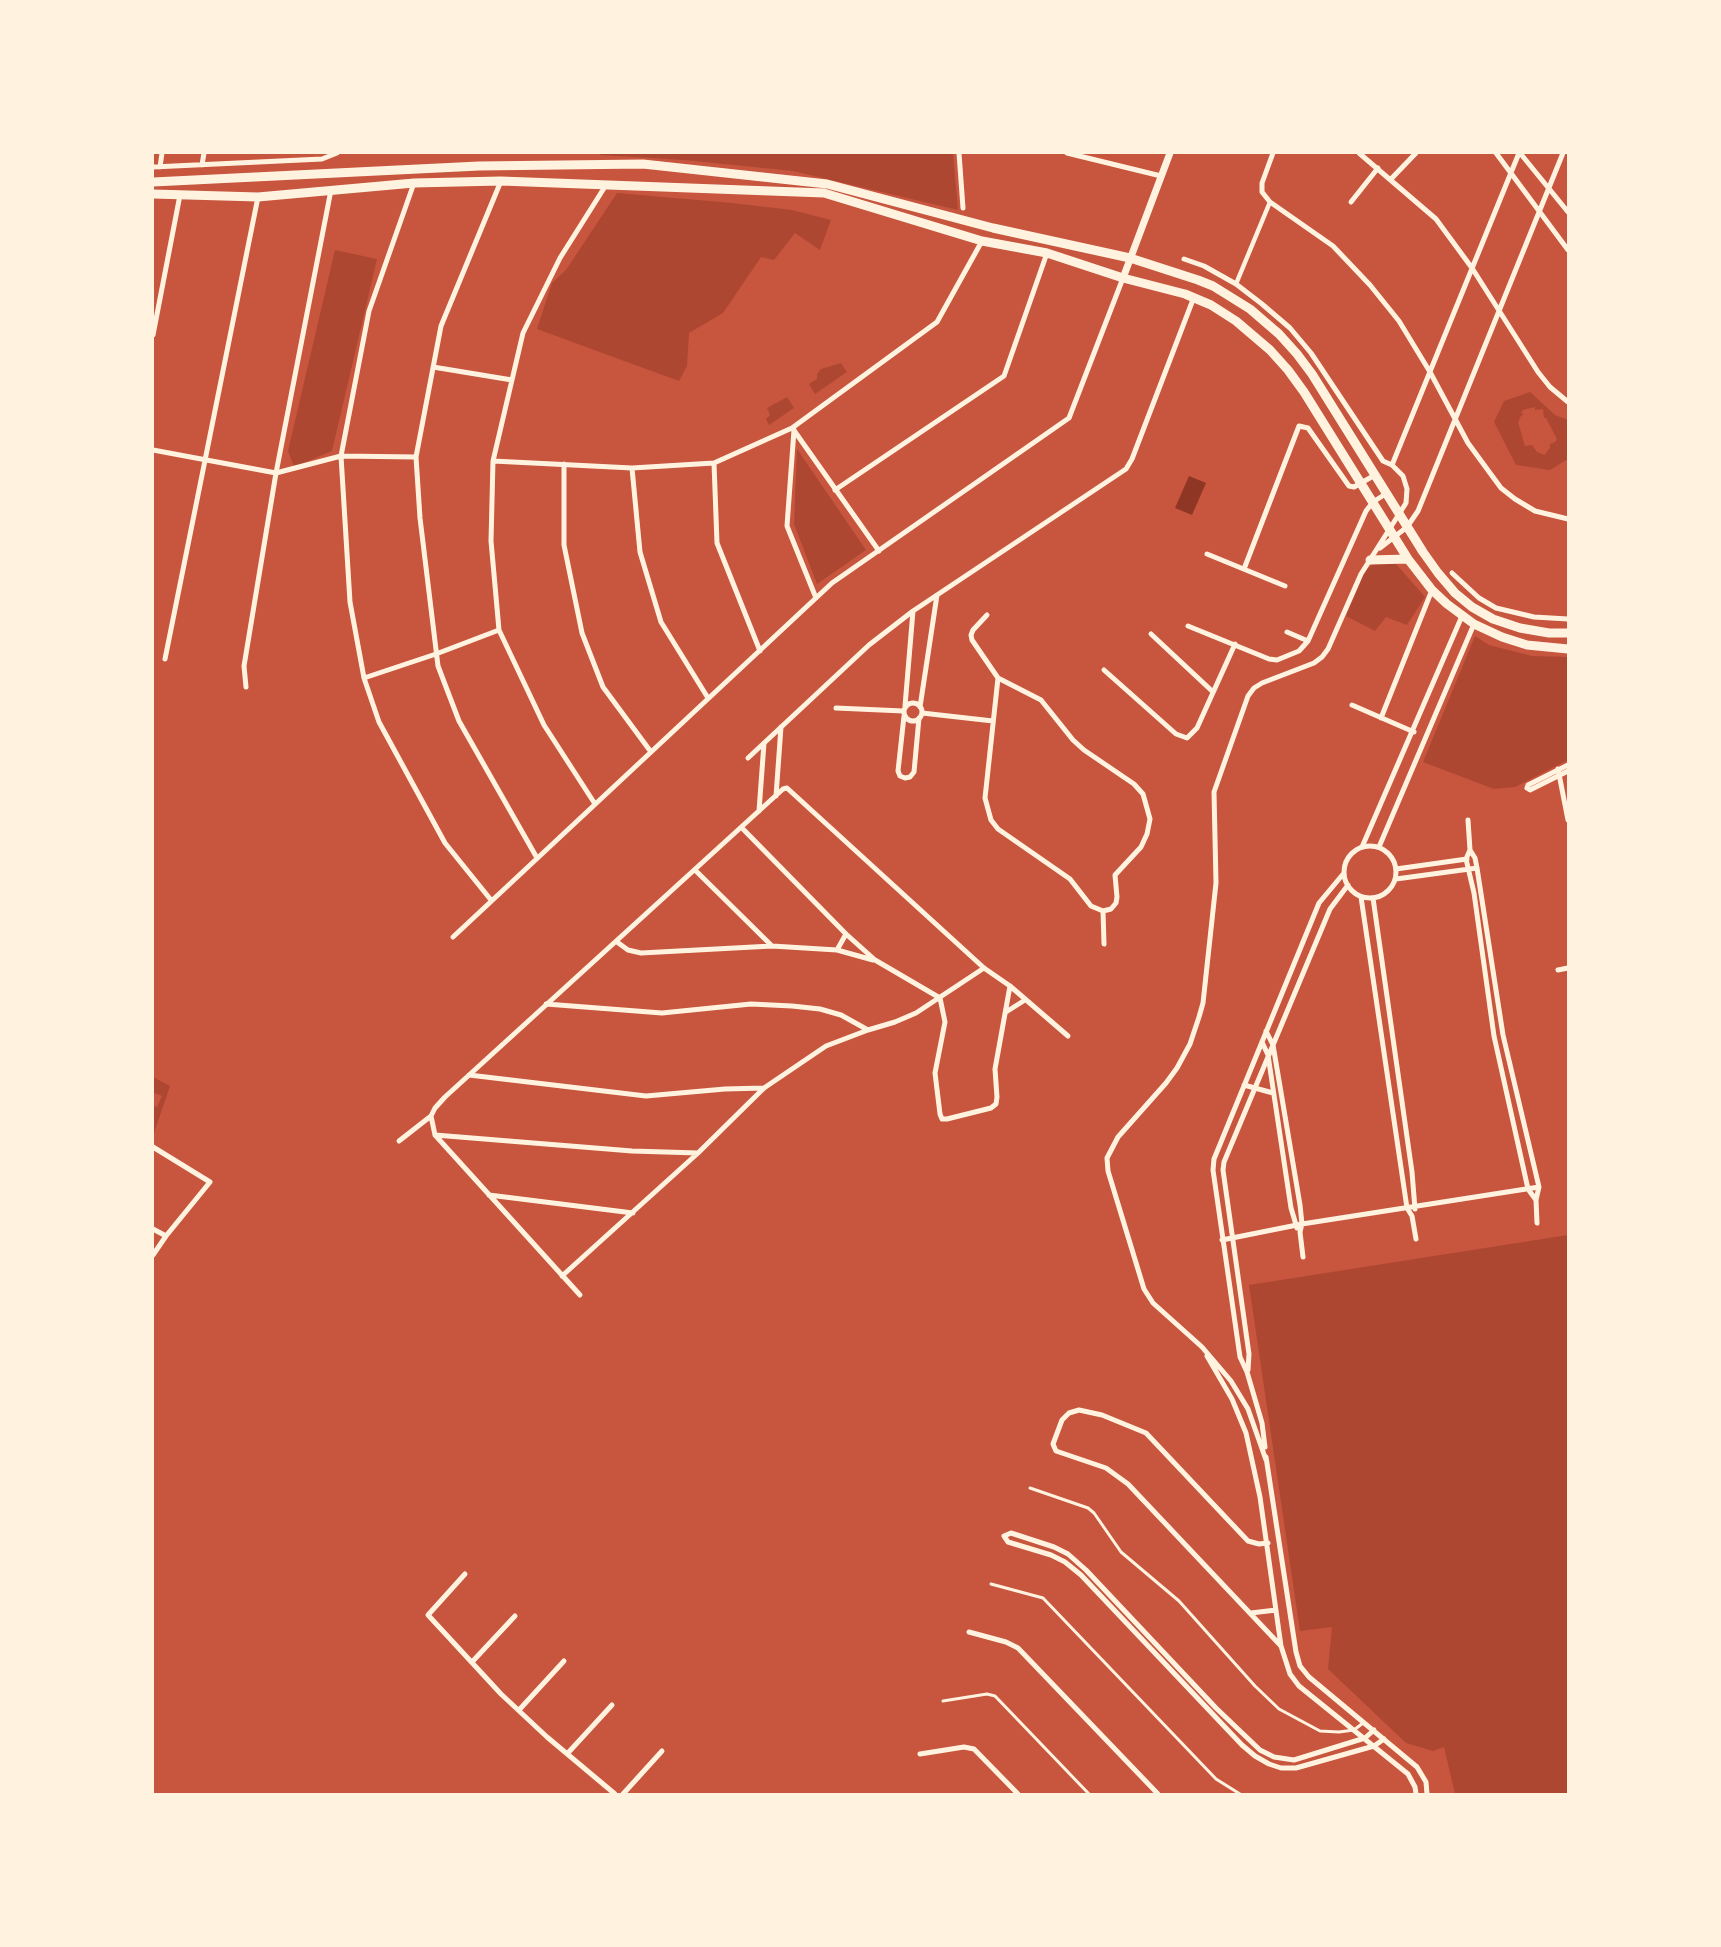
<!DOCTYPE html>
<html>
<head>
<meta charset="utf-8">
<style>
  body { margin:0 }
  #map { position:relative; width:1721px; height:1947px; overflow:hidden; background:#c8553d; font-family:Barlow,sans-serif }
  canvas { display:block }
  .frame { position:absolute; inset:0; border:154px solid #fff3e0; pointer-events:none }
</style>
</head>
<body>
<div id="map">
<canvas width="1721" height="1947"></canvas>
<div class="frame"></div>
</div>
<script>
const c = document.querySelector('canvas').getContext('2d');
c.lineJoin = 'round';
function paint(path, color) {
  c.fillStyle = color;
  c.fill(path, 'evenodd');
}
function poly(rows) {
  const path = new Path2D();
  for (const r of rows) {
    if (r.length === 3) {
      path.moveTo(r[0] + r[2], r[1]);
      path.arc(r[0], r[1], r[2], 0, 2 * Math.PI);
      continue;
    }
    path.moveTo(r[0], r[1]);
    for (let i = 2; i < r.length; i += 2) path.lineTo(r[i], r[i + 1]);
  }
  return path;
}
function trace(path, color, width, dash) {
  c.strokeStyle = color;
  c.lineWidth = width;
  c.lineCap = dash ? 'butt' : 'round';
  c.setLineDash(dash || []);
  c.stroke(path);
}
paint(poly([
  [600,153,953,153,958,210,793,171,684,160,600,155],
  [617,193,732,203,792,210,831,220,820,250,795,233,774,260,761,257,723,313,689,333,687,366,679,381,537,329,552,283,566,270],
  [335,250,377,259,332,451,294,467,288,451],
  [841,363,847,372,815,394,809,384,817,379,817,374,821,369],
  [1530,392,1555,415,1568,420,1568,459,1550,470,1516,465,1494,422,1504,401],
  [1535,407,1535,410,1543,409,1544,418,1546,418,1557,439,1555,442,1550,444,1550,447,1545,455,1537,452,1532,445,1525,446,1518,422,1521,416,1524,414,1521,413,1523,410],
  [787,397,794,408,769,425,766,419,770,415,767,408],
  [797,449,866,550,817,584,794,524],
  [1380,560,1396,564,1425,597,1407,625,1386,617,1375,631,1346,616,1365,570],
  [1475,636,1489,645,1532,656,1568,657,1568,760,1515,787,1494,789,1423,762],
  [153,1077,170,1086,154,1133,153,1106,157,1107,162,1096,155,1093,153,1096],
  [1568,1235,1568,1794,1455,1794,1444,1747,1433,1751,1406,1743,1328,1669,1332,1627,1300,1631,1249,1285]
]), '#ae4732');
paint(poly([
  [1189,476,1206,483,1192,515,1175,508]
]), '#8f3625');
trace(poly([
  [1030,1488,1088,1508,1094,1513,1121,1552,1179,1601,1255,1686,1279,1709,1320,1731,1339,1732,1354,1730,1363,1723],
  [991,1584,1043,1598,1216,1779,1240,1794],
  [943,1701,987,1694,995,1696,1089,1794]
]), '#fff3e0', 3);
trace(poly([
  [1236,284,1270,202]
]), '#fff3e0', 4.5);
trace(poly([
  [959,153,963,208],
  [1067,153,1161,176],
  [1273,153,1262,183,1262,192,1270,202,1333,246,1370,285,1399,321,1430,372,1468,443,1501,488,1515,499,1535,511,1568,519],
  [1359,153,1436,219,1472,268,1538,372,1550,387,1568,402],
  [1496,153,1568,250],
  [1520,153,1568,212],
  [202,165,204,153],
  [153,167,322,159,337,153],
  [160,167,162,153],
  [1391,179,1416,153],
  [501,181,441,326,416,457,420,518,438,666,459,721,537,858],
  [414,183,369,311,341,456,350,602,364,678,379,722,445,843,491,900],
  [1351,202,1378,168],
  [1184,259,1204,266,1236,284,1262,304,1290,328,1311,353,1383,461,1392,465,1403,476,1407,489,1406,503,1361,574,1328,649,1322,657,1314,663,1262,683,1254,688,1248,696,1214,792,1216,883,1203,1003,1199,1017,1190,1044,1177,1068,1166,1083,1118,1137,1107,1158,1108,1171,1144,1289,1153,1303,1202,1347,1231,1381,1248,1409,1266,1460],
  [153,335,180,195],
  [433,367,512,380],
  [793,429,879,551],
  [794,430,787,526,816,598],
  [153,450,276,473,341,456,416,457],
  [493,461,632,468,714,463,792,428,937,322,982,241],
  [714,463,717,543,760,651],
  [564,464,564,545,582,633,603,687,651,752],
  [1392,465,1519,153],
  [632,468,640,552,661,622,708,698],
  [835,490,1004,376,1047,253],
  [1380,548,1407,527,1418,511,1563,153],
  [1207,554,1285,586],
  [1244,569,1299,426,1308,428,1349,486,1354,487,1375,475],
  [1452,573,1479,598,1496,608,1534,617,1568,619],
  [987,615,973,630,971,635,972,640,998,678,1041,700,1073,740,1084,750,1134,784,1143,794,1150,819,1147,834,1141,847,1115,875,1117,897,1116,903,1111,909,1103,911,1091,906,1070,879,998,829,991,820,985,798,998,678],
  [1188,626,1269,659,1277,660,1299,651,1308,641,1366,511,1373,502,1387,493],
  [1287,632,1308,641],
  [1151,634,1212,691],
  [165,659,258,197],
  [1104,670,1176,734,1187,738,1197,728,1235,644],
  [364,678,436,654,499,630],
  [246,687,244,666,276,473,331,190],
  [913,712,9],
  [1352,705,1414,732],
  [905,706,913,611],
  [920,707,937,595],
  [836,708,903,711],
  [922,713,993,721],
  [904,716,898,771,900,776,905,778,910,777,914,772,919,718],
  [1381,718,1432,590],
  [748,758,869,645,913,611,1126,469,1132,459,1194,297],
  [1558,769,1568,820],
  [1527,788,1528,785,1568,765],
  [1527,788,1530,790,1568,771],
  [776,796,781,727],
  [595,804,544,725,499,630,491,541,493,461,523,333,560,258,606,185],
  [759,811,764,743],
  [1468,820,1470,850,1466,859,1474,893,1494,1036,1528,1189,1536,1200],
  [742,828,846,934,875,960,940,998,945,1022,935,1073,940,1114,942,1119,947,1119,991,1108,996,1104,997,1097,995,1069,1010,986],
  [1370,872,26],
  [1362,847,1462,616],
  [1379,847,1474,624],
  [1470,850,1475,858,1477,868,1503,1035,1539,1187,1536,1200,1537,1223],
  [1396,869,1467,859],
  [695,870,772,946],
  [1396,879,1477,868],
  [1361,897,1407,1208,1412,1216,1416,1239],
  [1373,898,1412,1172,1415,1209],
  [1103,911,1104,944],
  [453,937,832,583,1069,418,1123,278],
  [617,942,628,950,641,953,772,946,837,950,873,960],
  [837,950,846,934],
  [1558,970,1568,968],
  [546,1004,662,1013,751,1004,792,1006,820,1009,841,1015,868,1030],
  [1006,1012,1025,1000],
  [1266,1031,1273,1045,1300,1205,1302,1224,1300,1232,1303,1257],
  [1262,1042,1268,1055,1291,1208,1297,1228],
  [469,1075,646,1096,725,1089,764,1088],
  [1244,1085,1273,1093],
  [431,1116,435,1135,580,1295],
  [435,1135,632,1151,698,1153],
  [399,1141,431,1116,435,1108,445,1097,783,789,787,788,984,968,1010,986,1068,1036],
  [153,1147,210,1182,166,1236,153,1255],
  [489,1195,633,1213],
  [153,1229,166,1236],
  [1222,1240,1302,1224,1539,1187],
  [562,1276,698,1153,764,1088,826,1046,868,1030,895,1022,916,1013,984,968],
  [1207,1356,1232,1399,1246,1433,1260,1497,1281,1646,1290,1674,1299,1686,1408,1774,1415,1787,1416,1794],
  [1248,1370,1249,1354,1223,1170,1224,1162,1330,909,1348,885],
  [1265,1447,1262,1423,1247,1372,1240,1357,1213,1170,1214,1159,1319,903,1344,873],
  [1266,1457,1296,1652,1300,1666,1309,1677,1417,1767,1426,1782,1427,1794],
  [1268,1543,1259,1544,1248,1541,1146,1433,1102,1415,1079,1410,1069,1413,1062,1420,1053,1444,1056,1451,1106,1468,1128,1484,1281,1646],
  [465,1574,428,1615,501,1694,547,1737,615,1794],
  [1251,1613,1276,1610],
  [969,1632,1006,1642,1018,1648,1158,1794],
  [472,1662,515,1616],
  [519,1710,564,1661],
  [1374,1730,1365,1738,1294,1760,1274,1757,1260,1750,1216,1708,1086,1570,1068,1554,1054,1547,1011,1533,1004,1536,1008,1542,1051,1555,1065,1562,1081,1575,1242,1745,1255,1756,1269,1764,1281,1768,1296,1768,1374,1746,1384,1739],
  [567,1754,612,1705],
  [920,1754,964,1747,974,1749,1018,1794],
  [623,1794,662,1751]
]), '#fff3e0', 5);
trace(poly([
  [1123,278,1170,153]
]), '#fff3e0', 7);
trace(poly([
  [153,182,479,166,643,164,827,184,993,228,1130,258,1198,280,1213,286,1250,309,1279,334,1297,354,1312,374,1423,552,1438,573,1455,593,1472,607,1493,619,1520,628,1549,633,1568,633],
  [153,194,258,197,414,183,501,181,824,193,982,241,1047,253,1123,278,1185,294,1211,305,1236,321,1270,350,1288,370,1304,392,1408,559,1432,590,1447,604,1474,624,1502,637,1527,645,1568,649],
  [1370,560,1408,559]
]), '#fff3e0', 9);
</script>
</body>
</html>
